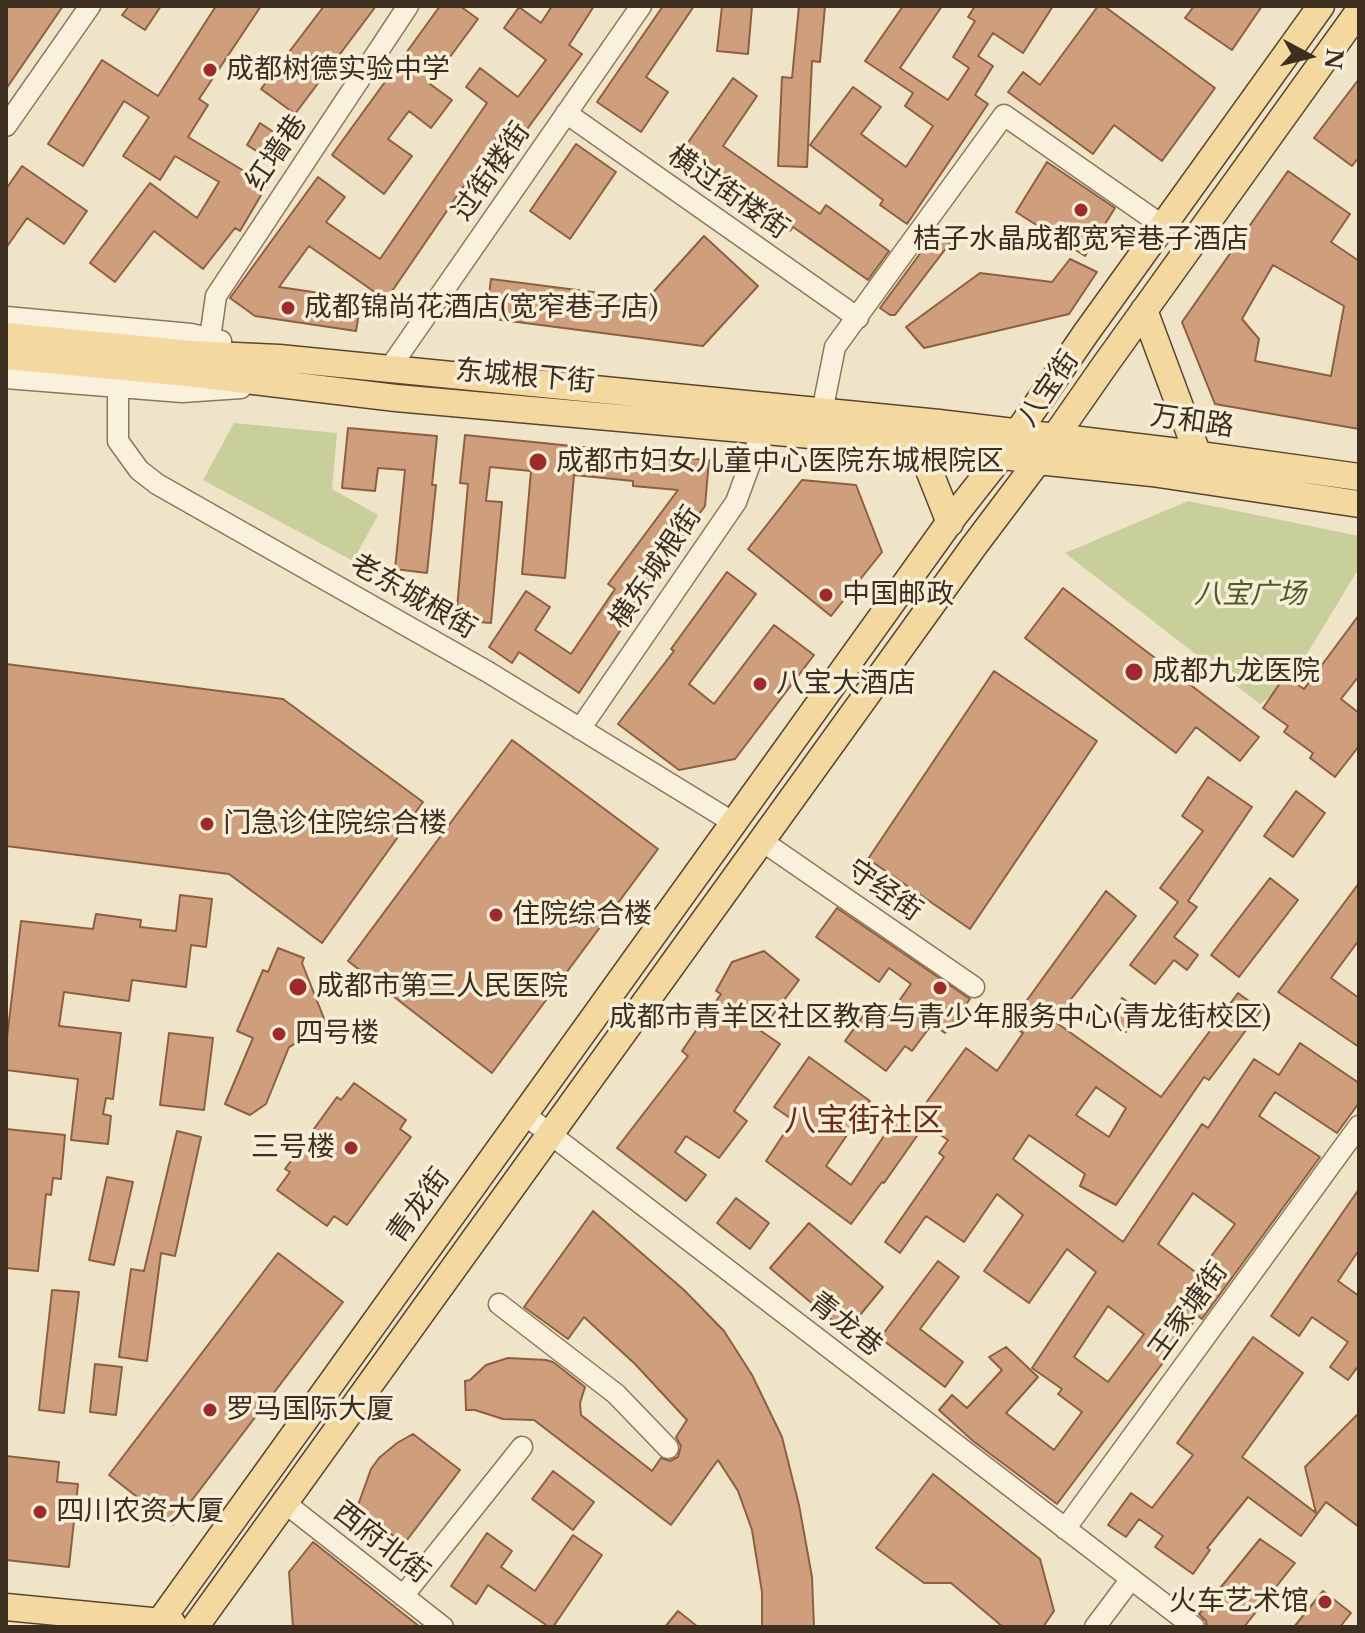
<!DOCTYPE html>
<html>
<head>
<meta charset="utf-8">
<style>
  body { margin:0 }
  #map { position:relative; width:1365px; height:1633px; overflow:hidden; background:#f0e4c8; font-family:"Libre Baskerville",serif }
  canvas { display:block }
  .frame { position:absolute; inset:0; border:8px solid #3d2e20; pointer-events:none }
  .north { position:absolute; left:1269px; top:16px; width:80px; height:80px; -webkit-text-stroke:6px #f7eed8; paint-order:stroke; rotate:97deg; font-size:22px; font-weight:700; line-height:32px; text-align:center; color:#3d2e20 }
  .north::after { content:''; display:block; margin:auto; width:28px; height:36px; background:#3d2e20; clip-path:polygon(50% 0,100% 100%,50% 72%,0 100%) }
</style>
</head>
<body>
<div id="map">
<canvas width="1365" height="1633"></canvas>
<div class="frame"></div>
<div class="north">N</div>
</div>
<script>
const c = document.querySelector('canvas').getContext('2d');
c.lineJoin = 'round';
function paint(path, color) {
  c.fillStyle = color;
  c.fill(path, 'evenodd');
}
function poly(rows) {
  const path = new Path2D();
  for (const r of rows) {
    path.moveTo(r[0], r[1]);
    for (let i = 2; i < r.length; i += 2) path.lineTo(r[i], r[i + 1]);
  }
  return path;
}
function trace(path, color, width, dash) {
  c.strokeStyle = color;
  c.lineWidth = width;
  c.lineCap = dash ? 'butt' : 'round';
  c.setLineDash(dash || []);
  c.stroke(path);
}
function write(font, color, halo, rows, align = 'center') {
  c.font = font + ' "Libre Baskerville","Noto Sans SC",serif';
  c.lineWidth = 7;
  c.setLineDash([]);
  c.textBaseline = 'middle';
  c.strokeStyle = halo;
  c.fillStyle = color;
  for (const [text, x, y, turn = 0] of rows) {
    c.save();
    c.translate(x, y);
    c.rotate((+turn || 0) * Math.PI / 180);
    c.textAlign = isNaN(turn) ? turn : align;
    if (halo) c.strokeText(text, 0, 0);
    c.fillText(text, 0, 0);
    c.restore();
  }
}
paint(poly([
  [234,423,337,433,332,489,378,515,353,561,203,480],
  [1188,501,1359,536,1359,568,1290,682,1260,704,1065,553]
]), '#c9cf9b');
const building = poly([
  [6,6,63,6,6,89,6,6],
  [129,6,161,6,145,30,122,15,129,6],
  [216,6,261,6,199,99,208,105,188,137,267,185,240,231,235,228,203,269,154,231,115,282,90,263,150,183,197,218,219,182,175,156,160,180,123,156,149,117,124,101,83,166,48,144,102,60,158,96,216,6],
  [324,6,376,6,295,114,261,89,324,6],
  [440,6,460,6,478,19,430,84,452,100,431,128,409,111,388,139,412,156,384,194,332,155,440,6],
  [552,6,594,6,569,45,582,54,525,132,509,120,386,300,309,246,279,287,361,299,356,331,255,316,230,298,318,177,345,197,326,222,380,259,487,103,466,87,480,68,518,97,546,60,504,28,519,7,541,23,552,6],
  [663,6,694,6,646,77,668,92,641,132,597,102,663,6],
  [722,6,752,6,748,54,717,51,722,6],
  [799,6,825,6,820,62,812,61,807,167,778,166,782,77,792,78,799,6],
  [903,6,942,6,900,68,948,100,969,68,953,57,975,21,968,17,975,6,1053,6,1023,53,993,33,978,56,993,66,975,95,988,104,907,224,880,205,883,200,810,145,853,87,881,107,861,134,906,167,933,126,905,106,913,93,865,61,903,6],
  [1098,6,1104,6,1215,88,1162,161,1114,125,1093,154,1008,92,1023,72,1040,85,1098,6],
  [1194,6,1262,6,1232,50,1185,18,1194,6],
  [733,78,757,96,723,146,820,214,826,205,889,251,868,280,793,227,790,231,680,154,733,78],
  [1359,79,1359,157,1352,166,1314,138,1359,79],
  [260,123,275,133,261,154,247,145,260,123],
  [576,144,616,172,570,239,530,211,576,144],
  [1047,162,1115,208,1085,256,1016,212,1047,162],
  [22,166,87,211,64,244,27,218,6,248,6,189,22,166],
  [1288,171,1350,214,1331,242,1359,261,1359,429,1215,404,1182,322,1288,171],
  [1273,265,1344,306,1331,376,1255,361,1259,339,1242,319,1273,265],
  [936,232,950,243,895,315,890,315,880,308,936,232],
  [704,236,758,286,703,346,486,318,491,279,647,299,704,236],
  [1070,259,1097,272,1069,314,924,348,906,327,980,273,1052,282,1070,259],
  [348,428,437,436,432,485,436,485,427,573,395,569,405,470,378,468,375,491,342,488,348,428],
  [465,435,611,450,611,452,709,460,705,506,628,610,632,613,579,693,519,652,512,663,489,647,526,591,550,607,535,630,571,654,615,589,608,584,678,490,633,486,633,481,574,475,565,578,522,574,531,471,490,467,486,501,502,502,491,623,456,620,468,484,460,483,465,435],
  [802,480,856,485,882,552,831,616,748,549,802,480],
  [727,572,756,594,689,684,714,704,774,625,814,655,735,759,679,770,618,724,674,651,671,649,727,572],
  [1063,588,1259,737,1240,761,1196,727,1176,753,1025,638,1063,588],
  [1359,615,1359,676,1341,699,1359,713,1359,746,1335,777,1310,758,1313,753,1284,732,1288,726,1263,708,1285,676,1304,689,1359,615],
  [6,664,283,699,423,802,322,943,229,874,6,846,6,664],
  [994,671,1097,741,970,929,868,859,994,671],
  [512,740,658,849,492,1073,348,961,512,740],
  [1208,777,1252,807,1188,901,1197,907,1174,937,1198,955,1187,970,1174,960,1155,984,1130,965,1178,902,1160,888,1203,831,1182,816,1208,777],
  [1296,791,1325,813,1293,857,1264,836,1296,791],
  [1270,878,1298,900,1239,977,1211,955,1270,878],
  [1359,883,1359,940,1331,978,1359,998,1359,1047,1278,992,1359,883],
  [1106,891,1136,916,1054,1021,1161,1097,1238,993,1261,1010,1209,1080,1204,1077,1116,1205,1080,1186,1085,1174,1029,1135,1013,1159,1123,1242,1202,1124,1208,1128,1254,1059,1279,1075,1300,1043,1359,1083,1359,1103,1337,1133,1275,1092,1259,1116,1320,1157,1202,1319,1198,1316,1057,1504,973,1441,939,1410,952,1395,967,1408,1002,1370,989,1357,1006,1347,1038,1377,1006,1413,1054,1450,1082,1412,1058,1394,1062,1389,1032,1368,1096,1272,1067,1249,1029,1303,984,1271,1023,1215,997,1194,964,1242,926,1216,900,1253,885,1242,944,1157,939,1153,948,1140,915,1118,966,1048,997,1071,1023,1033,1009,1025,1106,891],
  [1096,1087,1126,1108,1109,1137,1076,1115,1096,1087],
  [1193,1193,1235,1224,1198,1274,1158,1244,1193,1193],
  [1108,1306,1144,1334,1108,1382,1074,1357,1108,1306],
  [180,895,212,899,206,947,191,945,186,987,132,980,129,1001,64,992,59,1026,121,1033,113,1099,106,1098,103,1114,111,1116,108,1144,71,1140,78,1079,6,1070,6,1046,21,921,93,929,96,914,141,920,140,927,176,931,180,895],
  [837,908,970,999,945,1033,932,1024,912,1051,905,1046,886,1071,845,1041,863,1016,880,1028,911,984,889,968,879,982,816,937,837,908],
  [278,948,304,958,302,963,327,1026,289,1047,266,1104,250,1115,225,1104,253,1038,237,1031,263,970,268,972,278,948],
  [764,951,799,980,761,1031,780,1044,734,1111,747,1121,719,1158,686,1136,675,1152,706,1175,686,1201,617,1148,688,1056,682,1051,721,994,716,991,732,962,764,951],
  [1122,998,1140,1010,1126,1032,1108,1020,1122,998],
  [169,1033,213,1038,204,1110,160,1105,169,1033],
  [809,1057,870,1101,826,1166,851,1185,896,1118,919,1133,884,1183,882,1182,851,1224,766,1161,793,1120,774,1107,809,1057],
  [354,1083,406,1120,400,1129,411,1137,347,1225,334,1216,327,1226,277,1190,290,1172,285,1169,337,1097,341,1100,354,1083],
  [6,1129,65,1135,61,1179,53,1178,51,1195,46,1194,38,1271,6,1268,6,1129],
  [177,1131,201,1137,175,1256,161,1253,147,1361,119,1357,131,1269,144,1271,177,1131],
  [107,1177,133,1182,114,1265,89,1260,107,1177],
  [1359,1189,1359,1250,1338,1281,1359,1296,1359,1365,1348,1380,1330,1367,1348,1342,1312,1317,1299,1336,1271,1316,1359,1189],
  [736,1198,769,1223,750,1249,717,1223,736,1198],
  [593,1211,684,1290,724,1331,752,1375,782,1437,799,1505,812,1577,814,1627,762,1627,762,1592,752,1530,738,1491,718,1460,671,1525,534,1420,503,1419,475,1410,466,1410,465,1381,470,1380,486,1365,508,1358,546,1360,553,1362,585,1387,580,1403,581,1415,652,1471,661,1458,670,1461,678,1457,681,1446,676,1437,687,1420,635,1364,584,1317,568,1339,524,1307,593,1211],
  [809,1223,883,1287,846,1332,770,1268,809,1223],
  [278,1253,343,1302,173,1525,109,1475,278,1253],
  [938,1261,959,1277,920,1329,963,1362,945,1387,880,1338,938,1261],
  [52,1290,79,1292,64,1413,39,1410,52,1290],
  [1253,1337,1303,1373,1242,1457,1316,1513,1305,1467,1359,1413,1359,1527,1326,1502,1301,1536,1248,1497,1207,1548,1210,1550,1193,1574,1155,1547,1163,1536,1139,1519,1126,1537,1108,1525,1131,1493,1152,1508,1193,1455,1177,1443,1253,1337],
  [95,1364,122,1367,116,1415,90,1412,95,1364],
  [413,1434,460,1470,404,1544,357,1508,371,1469,379,1458,397,1443,413,1434],
  [6,1456,59,1462,57,1482,78,1484,69,1567,6,1560,6,1456],
  [553,1471,594,1502,573,1530,532,1499,553,1471],
  [933,1474,1040,1559,1054,1611,1043,1627,1003,1627,951,1583,924,1583,876,1548,933,1474],
  [487,1533,512,1551,501,1567,535,1591,573,1535,602,1555,553,1627,549,1627,488,1585,476,1604,451,1586,487,1533],
  [1260,1539,1295,1563,1244,1627,1207,1627,1206,1621,1199,1614,1260,1539],
  [313,1542,420,1627,293,1627,289,1572,313,1542],
  [1323,1591,1351,1613,1340,1627,1294,1627,1323,1591],
  [678,1611,698,1627,665,1627,678,1611]
]);
paint(building, '#cf9f7d');
trace(building, '#8d5f41', 2);
const minor = poly([
  [566,113,858,318],
  [6,126,90,6],
  [6,317,191,334,221,341],
  [210,338,216,296,408,6],
  [389,369,641,6],
  [6,378,182,392,241,388],
  [118,389,118,441,139,470,157,484,488,672,734,823],
  [822,412,835,347,1004,115,1163,226],
  [580,729,736,502,762,431],
  [762,841,974,987],
  [524,1114,1194,1627],
  [499,1304,616,1394,668,1448],
  [285,1503,443,1627],
  [1065,1529,1359,1126],
  [403,1596,522,1447],
  [1095,1627,1131,1579]
]);
const major = poly([
  [1144,310,1198,455],
  [6,336,192,354,279,358,939,423,1171,451,1359,477],
  [6,356,187,373,396,398,934,446,1038,461,1152,473,1359,504],
  [919,445,950,523],
  [6,1607,172,1623],
  [156,1627,954,516,1002,455,1086,333,1321,6],
  [195,1627,974,546,1038,461,1105,365,1359,11]
]);
trace(minor, '#8d765c', 23);
trace(major, '#5b4430', 29);
trace(minor, '#faf1dc', 20);
trace(major, '#f3d9a0', 26);
for (const [x, y, r, color] of [
  [210,70,8,"#9e2a2b"],
  [1081,210,8,"#9e2a2b"],
  [288,308,8,"#9e2a2b"],
  [538,462,10,"#9e2a2b"],
  [826,595,8,"#9e2a2b"],
  [1134,672,10,"#9e2a2b"],
  [760,684,8,"#9e2a2b"],
  [207,824,8,"#9e2a2b"],
  [496,915,8,"#9e2a2b"],
  [298,987,10,"#9e2a2b"],
  [940,988,8,"#9e2a2b"],
  [279,1034,8,"#9e2a2b"],
  [351,1148,8,"#9e2a2b"],
  [210,1410,8,"#9e2a2b"],
  [40,1512,8,"#9e2a2b"],
  [1325,1602,8,"#9e2a2b"]
]) {
  const dot = new Path2D();
  dot.arc(x, y, r, 0, 2 * Math.PI);
  c.fillStyle = color;
  c.fill(dot);
  trace(dot, '#f7eed8', 3);
}
write('28px', '#3d2e20', '#f7eed8', [
  ["成都树德实验中学",226,70],
  ["桔子水晶成都宽窄巷子酒店",1081,240,"center"],
  ["成都锦尚花酒店(宽窄巷子店)",304,308],
  ["成都市妇女儿童中心医院东城根院区",556,462],
  ["中国邮政",842,595],
  ["成都九龙医院",1152,672],
  ["八宝大酒店",776,684],
  ["门急诊住院综合楼",223,824],
  ["住院综合楼",512,915],
  ["成都市第三人民医院",316,987],
  ["成都市青羊区社区教育与青少年服务中心(青龙街校区)",940,1018,"center"],
  ["四号楼",295,1034],
  ["三号楼",335,1148,"right"],
  ["罗马国际大厦",226,1410],
  ["四川农资大厦",56,1512],
  ["火车艺术馆",1309,1602,"right"]
], 'left');
write('28px', '#3d2e20', '#f7eed8', [
  ["红墙巷",277,153,-56],
  ["过街楼街",492,172,-55],
  ["横过街楼街",728,193,35],
  ["东城根下街",525,377,5],
  ["八宝街",1049,389,-56],
  ["万和路",1192,422,8],
  ["横东城根街",656,568,-56],
  ["老东城根街",413,597,30],
  ["守经街",884,891,35],
  ["青龙街",419,1206,-54],
  ["王家塘街",1189,1311,-54],
  ["青龙巷",845,1325,38],
  ["西府北街",381,1543,38]
]);
write('italic 28px', '#4d5a26', '#f7eed8', [
  ["八宝广场",1250,595]
]);
write('32px', '#6b2e1e', '#f7eed8', [
  ["八宝街社区",864,1122]
]);
</script>
</body>
</html>
